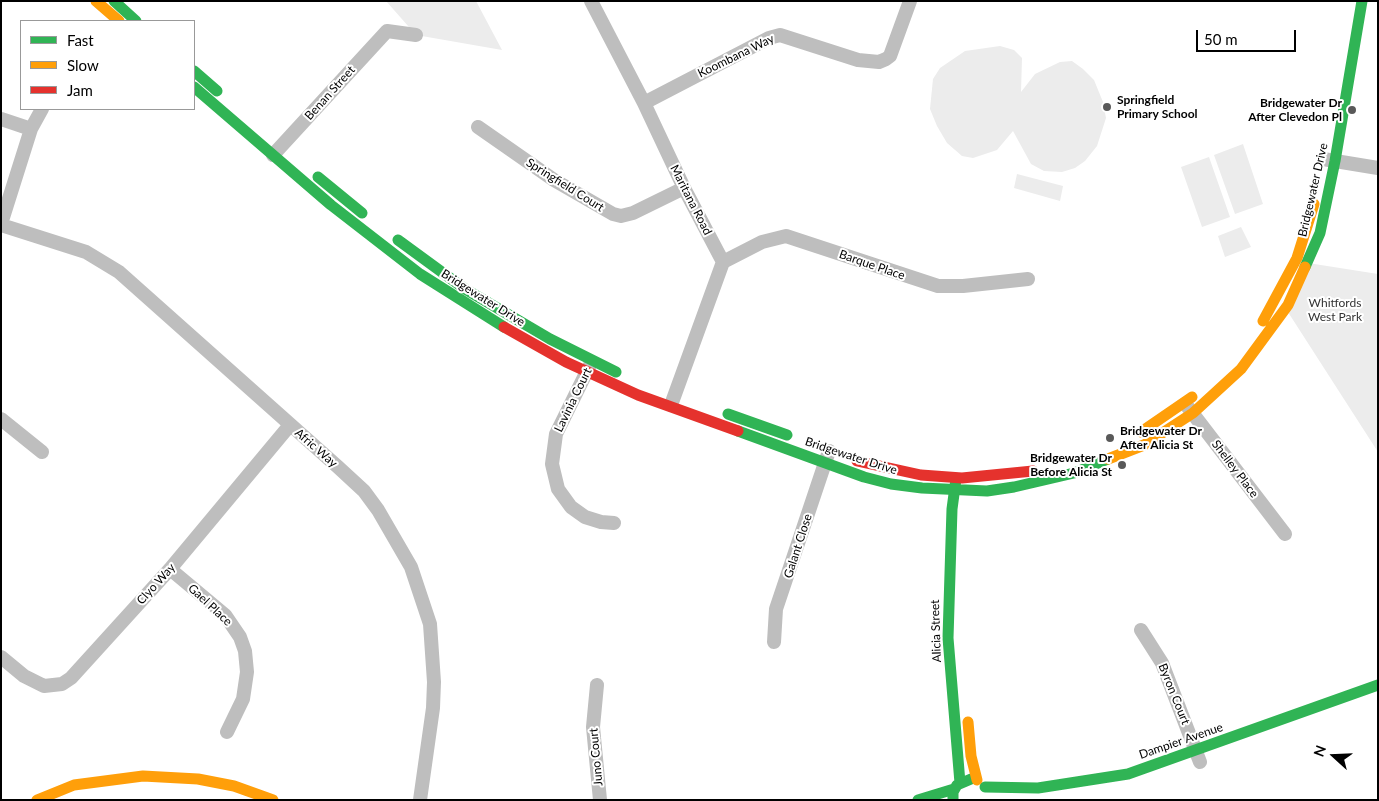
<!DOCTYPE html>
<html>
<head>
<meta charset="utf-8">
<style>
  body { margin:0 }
  #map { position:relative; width:1379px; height:801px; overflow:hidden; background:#fff; font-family:Lato,sans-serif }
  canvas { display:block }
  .frame { position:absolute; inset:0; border:2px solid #000; pointer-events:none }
  .legend { position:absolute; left:20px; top:20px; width:175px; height:90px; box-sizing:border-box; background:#fff; border:1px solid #999; margin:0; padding:6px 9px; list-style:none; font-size:15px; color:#000 }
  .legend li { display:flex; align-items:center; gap:10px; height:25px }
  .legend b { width:25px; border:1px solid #999 }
  .north { position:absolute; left:1309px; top:731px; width:50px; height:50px; -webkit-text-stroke:4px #fff; paint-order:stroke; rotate:290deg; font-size:14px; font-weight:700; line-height:20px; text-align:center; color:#000 }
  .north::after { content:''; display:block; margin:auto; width:18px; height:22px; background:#000; clip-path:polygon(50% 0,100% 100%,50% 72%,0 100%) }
  .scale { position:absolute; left:1196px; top:30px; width:100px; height:22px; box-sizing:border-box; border:2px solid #000; border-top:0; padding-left:6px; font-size:15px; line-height:18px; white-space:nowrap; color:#000; -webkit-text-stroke:4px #fff; paint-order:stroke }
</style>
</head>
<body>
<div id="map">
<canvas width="1379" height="801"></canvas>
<div class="frame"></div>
<ul class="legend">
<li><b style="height:6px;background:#30b455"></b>Fast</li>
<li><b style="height:6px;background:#ff9f0a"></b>Slow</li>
<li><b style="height:6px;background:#e5322d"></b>Jam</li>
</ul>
<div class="north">N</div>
<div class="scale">50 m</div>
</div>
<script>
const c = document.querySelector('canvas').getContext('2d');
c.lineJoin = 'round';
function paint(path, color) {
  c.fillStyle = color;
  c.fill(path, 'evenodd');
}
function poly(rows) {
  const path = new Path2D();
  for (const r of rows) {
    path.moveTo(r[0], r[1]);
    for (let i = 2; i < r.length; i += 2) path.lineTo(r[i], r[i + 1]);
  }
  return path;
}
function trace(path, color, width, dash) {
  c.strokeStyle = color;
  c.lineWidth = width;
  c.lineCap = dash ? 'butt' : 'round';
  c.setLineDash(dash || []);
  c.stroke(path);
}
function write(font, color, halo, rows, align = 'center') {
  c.font = font + ' Lato,sans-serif';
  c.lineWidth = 4;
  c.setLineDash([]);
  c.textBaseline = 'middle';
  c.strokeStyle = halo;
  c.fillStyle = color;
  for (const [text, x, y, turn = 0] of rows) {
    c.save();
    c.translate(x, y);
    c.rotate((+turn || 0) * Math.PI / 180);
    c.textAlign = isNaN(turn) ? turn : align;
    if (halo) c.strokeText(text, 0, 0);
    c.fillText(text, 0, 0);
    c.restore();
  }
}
paint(poly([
  [386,1,476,1,502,50,416,35],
  [1000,46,1014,50,1022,58,1021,92,1035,74,1060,62,1072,61,1083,69,1094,80,1103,102,1106,118,1097,146,1085,161,1075,168,1062,172,1044,171,1031,164,1013,131,997,150,973,158,962,156,947,143,937,126,930,109,933,79,940,68,965,51],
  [1243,144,1263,204,1235,214,1214,155],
  [1209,157,1230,217,1202,227,1181,167],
  [1017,174,1063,186,1060,201,1014,188],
  [1241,227,1251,247,1225,257,1218,236],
  [1308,263,1378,274,1378,452,1286,309]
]), '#ececec');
trace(poly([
  [591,1,644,103,684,188,723,262,671,405],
  [644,103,769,38,780,35,858,60,879,62,886,59,890,56,910,1],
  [1,119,31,129],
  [478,127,554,180,613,214,621,216,633,213,684,188],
  [273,155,387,31,416,35],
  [1323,159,1378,168],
  [1,224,31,129,42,109],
  [1,225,86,252,119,272,338,467,364,491,378,510,411,567,430,624,434,682,433,708,420,800],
  [723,262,762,242,786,236,938,286,963,286,1028,279],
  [591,363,556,434,552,464,558,489,571,507,585,517,601,522,614,523],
  [1187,406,1285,534],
  [1,419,42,452],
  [170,569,225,615,240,637,245,651,247,672,243,699,227,732],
  [1141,630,1162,663,1200,762],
  [774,642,776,609,829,451],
  [1,657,24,676,44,686,62,684,71,678,170,569,290,425],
  [597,685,593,727,600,800]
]), '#bebebe', 14);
trace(poly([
  [114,1,136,21],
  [194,71,217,91],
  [194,87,331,205,420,274,504,327],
  [318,177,362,213],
  [398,240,465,289,550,339,616,372],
  [1305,267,1320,233,1335,161,1362,1],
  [728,414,787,435],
  [738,431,864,477,891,484,922,488,987,491,1014,487,1074,473,1108,459],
  [956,479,952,509,948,638,960,783],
  [985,787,1038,788,1128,774,1378,685],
  [918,800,954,789],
  [953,800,953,792,957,785,971,779]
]), '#30b455', 11);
trace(poly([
  [96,1,119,21],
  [1263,321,1297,258,1314,204],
  [1141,432,1192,397],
  [1108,459,1144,445,1193,413,1241,369,1288,305,1305,267],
  [968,722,971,756,977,780],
  [37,800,74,785,143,776,198,779,234,786,273,800]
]), '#ff9f0a', 11);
trace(poly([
  [504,327,566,362,638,395,738,431],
  [857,461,921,475,962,478,1033,471]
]), '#e5322d', 11);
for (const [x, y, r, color] of [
  [1107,107,5,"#595959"],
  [1352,110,5,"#595959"],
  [1110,438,5,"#595959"],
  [1122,465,5,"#595959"]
]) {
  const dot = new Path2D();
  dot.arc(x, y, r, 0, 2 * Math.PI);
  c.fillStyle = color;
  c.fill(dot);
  trace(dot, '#fff', 2);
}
write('12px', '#000', '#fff', [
  ["Koombana Way",736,56,-26],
  ["Benan Street",330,93,-48],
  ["Springfield Court",565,185,32],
  ["Bridgewater Drive",1313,190,-77],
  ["Maritana Road",691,200,63],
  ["Barque Place",872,265,19],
  ["Bridgewater Drive",483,298,32],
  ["Lavinia Court",573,400,-64],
  ["Afric Way",316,448,41],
  ["Bridgewater Drive",851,456,18],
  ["Shelley Place",1235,469,53],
  ["Galant Close",798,546,-72],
  ["Clyo Way",156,584,-48],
  ["Gael Place",210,605,43],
  ["Alicia Street",936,631,-92],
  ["Byron Court",1174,694,68],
  ["Dampier Avenue",1181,741,-19],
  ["Juno Court",596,757,-95]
]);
write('bold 12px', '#000', '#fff', [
  ["Springfield",1117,100],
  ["Primary School",1117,114],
  ["Bridgewater Dr",1342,103,"right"],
  ["After Clevedon Pl",1342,117,"right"],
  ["Bridgewater Dr",1120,431],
  ["After Alicia St",1120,445],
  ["Bridgewater Dr",1112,458,"right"],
  ["Before Alicia St",1112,472,"right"]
], 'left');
write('12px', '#333', '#fff', [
  ["Whitfords",1335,303],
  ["West Park",1335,317]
]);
</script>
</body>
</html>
